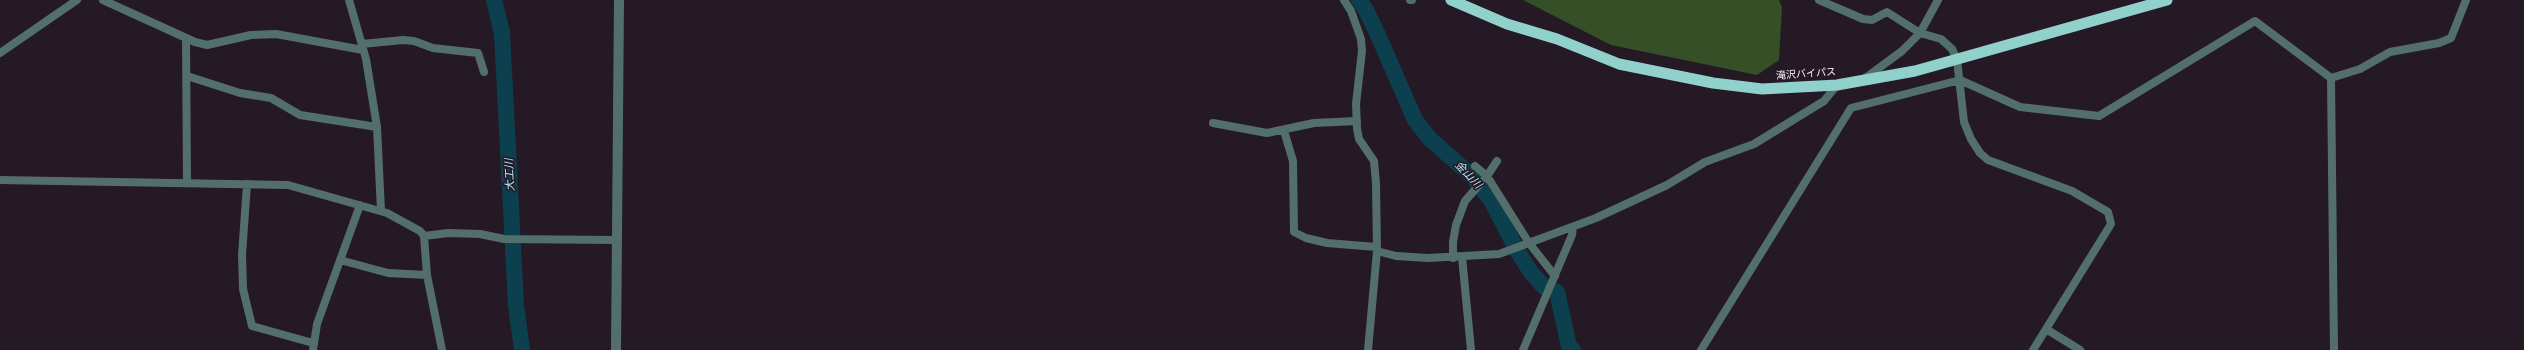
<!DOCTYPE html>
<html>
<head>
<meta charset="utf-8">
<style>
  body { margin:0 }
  canvas { display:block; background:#251926 }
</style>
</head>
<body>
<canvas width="2524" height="350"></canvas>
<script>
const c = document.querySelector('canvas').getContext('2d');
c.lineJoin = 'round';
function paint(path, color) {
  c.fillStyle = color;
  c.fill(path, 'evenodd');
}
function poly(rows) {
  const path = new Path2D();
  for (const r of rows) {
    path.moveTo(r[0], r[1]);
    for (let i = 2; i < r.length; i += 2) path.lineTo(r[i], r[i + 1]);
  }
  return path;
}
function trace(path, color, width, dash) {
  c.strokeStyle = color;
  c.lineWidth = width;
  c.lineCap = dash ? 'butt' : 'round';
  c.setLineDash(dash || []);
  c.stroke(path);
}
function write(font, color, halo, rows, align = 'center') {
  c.font = font + ' "Work Sans","Noto Sans JP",sans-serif';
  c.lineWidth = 3.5;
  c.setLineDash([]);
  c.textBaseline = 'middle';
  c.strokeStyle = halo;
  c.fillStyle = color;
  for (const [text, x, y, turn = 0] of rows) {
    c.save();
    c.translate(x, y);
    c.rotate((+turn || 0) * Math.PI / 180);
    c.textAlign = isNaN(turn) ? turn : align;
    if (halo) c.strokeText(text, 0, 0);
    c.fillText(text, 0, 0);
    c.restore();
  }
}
paint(poly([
  [1523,0,1779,0,1782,7,1779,60,1757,75,1611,45]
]), '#354f26');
trace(poly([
  [494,0,502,33,516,305,522,350],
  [1359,0,1366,10,1378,35,1415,120,1430,139,1472,176,1491,200,1518,252,1530,271,1544,287,1557,292,1569,346,1573,350]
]), '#0c404f', 16);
trace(poly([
  [103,0,195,42,207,45,251,35,276,34,363,50],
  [349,0,366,59,377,127,381,211],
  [1344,0,1351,11,1361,39,1362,51,1356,104,1357,128,1359,139,1374,161,1376,183,1377,251,1368,350],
  [1410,0,1412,0],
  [1819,0,1863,19,1872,20,1887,12,1920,33,1941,39,1952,49,1957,60,1964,122,1971,139,1980,153,1988,160,2072,191,2108,212,2111,224,2033,350],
  [186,38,187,182],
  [362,44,403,40,414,41,433,48,478,53,484,72],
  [0,53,77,0],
  [187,76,240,93,271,98,300,115,377,127],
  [2331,78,2334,350],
  [1864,79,1902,51,1920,33,1938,0],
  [1213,123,1267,133,1314,123,1357,121],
  [1284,131,1293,161,1294,232,1306,238,1327,243,1376,247],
  [1475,166,1487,176,1529,243,1555,276],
  [0,180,288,185,387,213,420,231,424,236,427,275,442,350],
  [247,184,242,255,243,289,252,326,313,343],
  [424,236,448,233,480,234,504,239,617,240],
  [1377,251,1396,256,1428,258,1499,254,1596,218,1667,185,1705,162,1754,144,1824,101,1837,85],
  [1462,257,1471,350],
  [1453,258,1453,242,1456,225,1465,201,1487,176,1497,161],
  [340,260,388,273,427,275],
  [2046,329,2080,350],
  [313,350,317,324,360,205],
  [1523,350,1572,235,1573,227],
  [1701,350,1851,108,1960,80,2020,107,2099,116,2255,21,2331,78,2360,69,2390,52,2439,43,2451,38,2466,0]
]), '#536f6b', 8);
trace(poly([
  [616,350,619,0]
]), '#536f6b', 10);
trace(poly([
  [1451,0,1507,24,1557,39,1619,64,1713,83,1762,89,1837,85,1915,71,2167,0]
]), '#90d2cb', 11);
write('10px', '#f9f1fa', '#251926', [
  ["滝沢バイパス",1806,74,-4]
]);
write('italic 11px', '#b2e9fc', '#251926', [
  ["大工川",510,175,-93],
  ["金山川",1468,175,46]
]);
</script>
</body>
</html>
